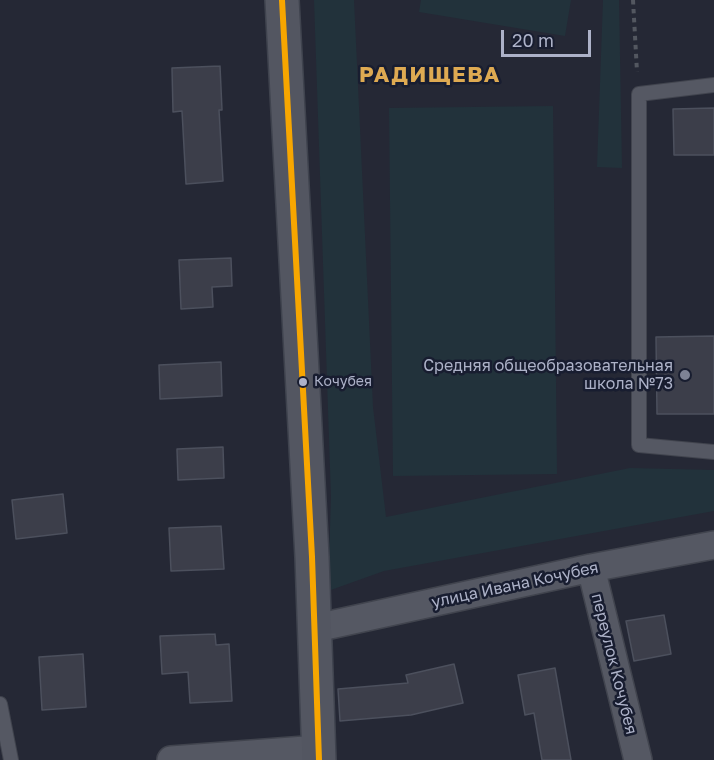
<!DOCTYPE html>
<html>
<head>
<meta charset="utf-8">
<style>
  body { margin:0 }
  #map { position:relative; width:714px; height:760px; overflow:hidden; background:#252835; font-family:"Golos Text",sans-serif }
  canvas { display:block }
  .scale { position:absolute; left:501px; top:30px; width:90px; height:27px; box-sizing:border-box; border:3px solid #adb2c8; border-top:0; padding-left:8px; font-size:18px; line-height:21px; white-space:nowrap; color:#adb2c8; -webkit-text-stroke:4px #181d30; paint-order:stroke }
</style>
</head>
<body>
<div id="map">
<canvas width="714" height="760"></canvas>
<div class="scale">20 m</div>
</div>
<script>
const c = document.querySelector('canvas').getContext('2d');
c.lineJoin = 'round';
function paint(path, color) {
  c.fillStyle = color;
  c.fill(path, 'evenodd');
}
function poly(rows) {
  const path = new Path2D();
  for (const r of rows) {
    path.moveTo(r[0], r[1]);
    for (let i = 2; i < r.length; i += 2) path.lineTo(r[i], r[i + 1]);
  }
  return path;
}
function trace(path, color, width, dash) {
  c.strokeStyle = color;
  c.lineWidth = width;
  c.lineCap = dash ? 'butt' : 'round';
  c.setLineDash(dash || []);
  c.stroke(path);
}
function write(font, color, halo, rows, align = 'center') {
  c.font = font + ' "Golos Text",sans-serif';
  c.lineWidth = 5;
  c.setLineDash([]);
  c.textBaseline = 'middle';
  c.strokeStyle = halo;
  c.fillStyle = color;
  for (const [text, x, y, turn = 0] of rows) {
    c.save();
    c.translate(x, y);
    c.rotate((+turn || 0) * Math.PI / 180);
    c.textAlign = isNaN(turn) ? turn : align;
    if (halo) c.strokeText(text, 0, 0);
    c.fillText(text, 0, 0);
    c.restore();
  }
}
paint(poly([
  [314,0,354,0,373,407,386,517,630,468,714,470,714,511,384,571,328,591,331,497],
  [421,0,571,0,565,36,419,12],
  [603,0,619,0,622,168,597,167],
  [553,106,557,474,393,476,389,108]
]), '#22323b');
const building = poly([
  [220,66,222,110,219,110,223,181,186,184,182,111,173,112,172,68,220,66],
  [714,108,714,155,674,155,673,109,714,108],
  [231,258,232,286,212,287,213,307,181,309,179,260,231,258],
  [714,336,714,414,657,414,656,337,714,336],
  [221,362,222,396,160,399,159,365,221,362],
  [223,447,224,478,178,480,177,449,223,447],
  [63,494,67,533,16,539,12,500,63,494],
  [221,526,224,569,171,571,169,528,221,526],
  [664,615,671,654,634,661,626,621,664,615],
  [215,634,216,645,229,644,232,701,190,703,188,672,162,674,160,636,215,634],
  [83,654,86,707,42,710,39,657,83,654],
  [454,664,463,703,411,715,340,721,338,689,408,683,406,675,454,664],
  [555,668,571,760,542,760,534,713,525,715,518,675,555,668]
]);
paint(building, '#3c3e4a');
trace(building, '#4c505d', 1.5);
const lane = poly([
  [714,85,639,94,639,445,714,452],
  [0,704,11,760]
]);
const street = poly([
  [591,568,638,760],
  [316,628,591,568,714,545],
  [171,760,319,749]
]);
const secondary = poly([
  [282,0,312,557,319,760]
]);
trace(lane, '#41444e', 16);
trace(street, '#41444e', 30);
trace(secondary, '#3f434e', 36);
trace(poly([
  [633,0,637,72]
]), '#535760', 4, [4.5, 4.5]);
trace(lane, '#555863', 14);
trace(street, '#555863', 27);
trace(secondary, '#535661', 33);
trace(poly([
  [282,0,312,557,319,760]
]), '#f7a600', 6);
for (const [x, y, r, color] of [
  [685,375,6,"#7d8295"],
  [303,382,5,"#adb2c8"]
]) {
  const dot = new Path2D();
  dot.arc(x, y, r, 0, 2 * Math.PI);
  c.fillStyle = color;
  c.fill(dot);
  trace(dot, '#181d30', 2);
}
write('14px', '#adb2c8', '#181d30', [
  ["Кочубея",314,382]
], 'left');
write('16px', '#adb2c8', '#181d30', [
  ["Средняя общеобразовательная",673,366],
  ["школа №73",673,384]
], 'right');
write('16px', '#adb2c8', '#181d30', [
  ["улица Ивана Кочубея",515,585,-12],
  ["переулок Кочубея",614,664,76]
]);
c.letterSpacing = '1.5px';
write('bold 22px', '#deaa52', '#181d30', [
  ["РАДИЩЕВА",430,75]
]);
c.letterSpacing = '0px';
</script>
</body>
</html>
